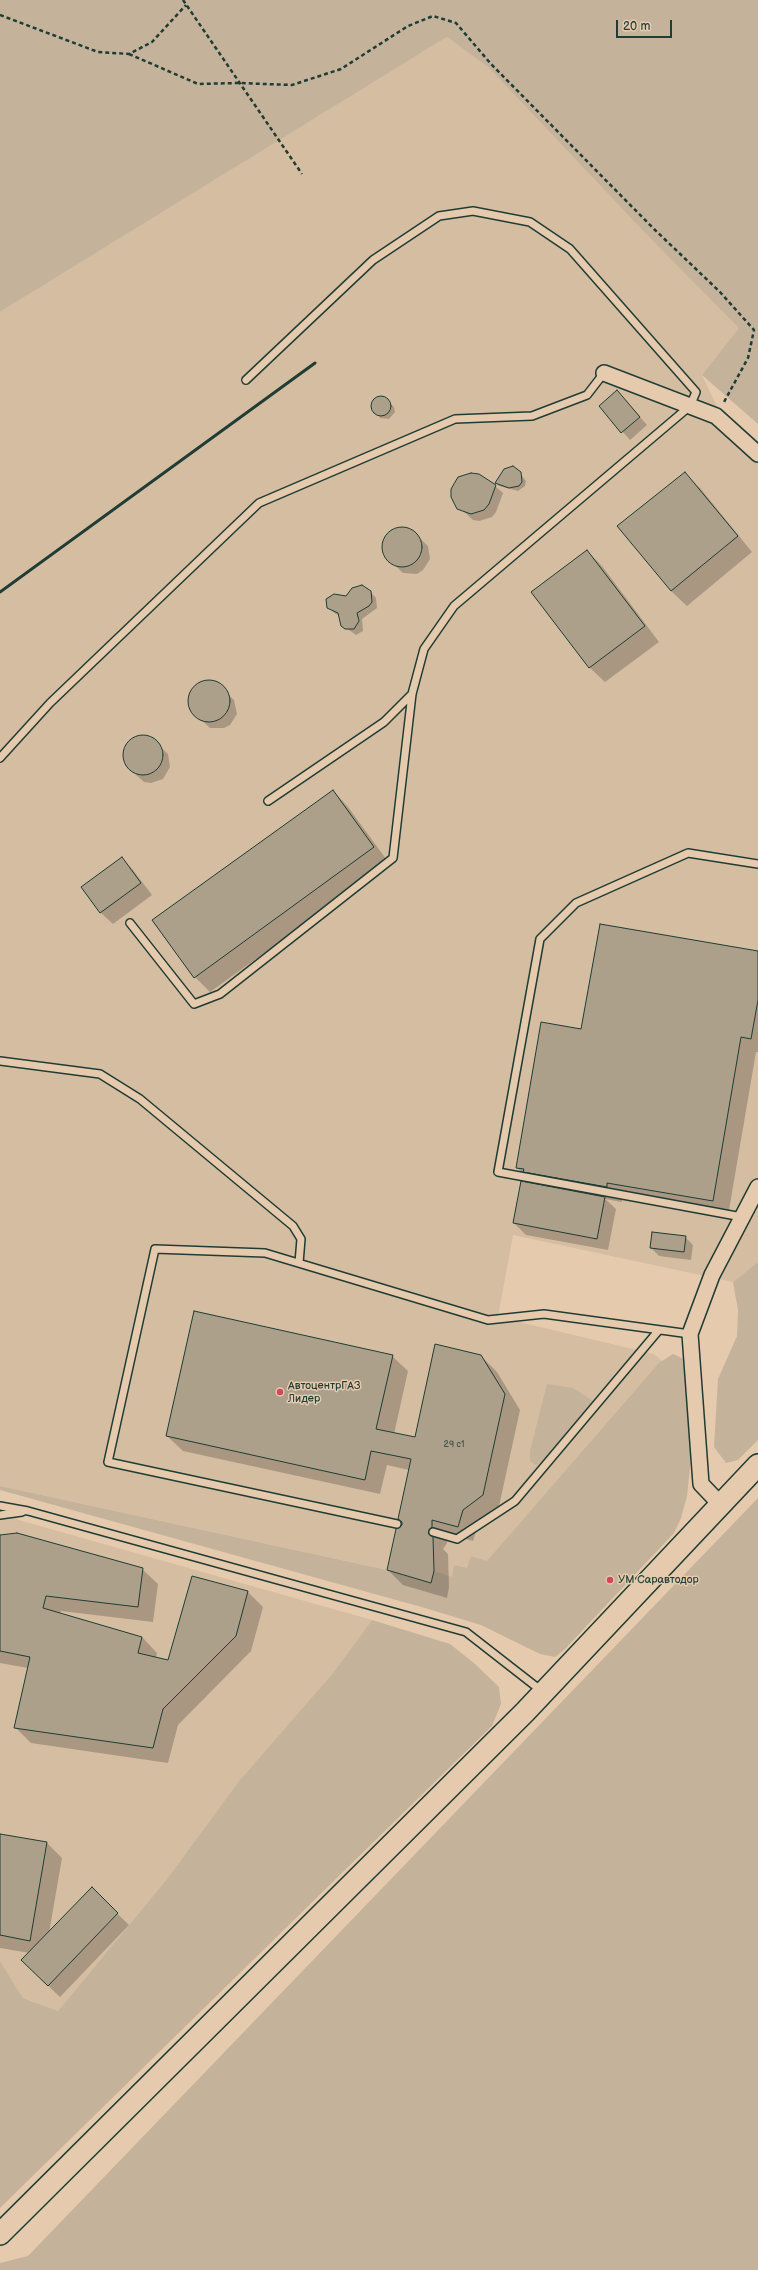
<!DOCTYPE html>
<html>
<head>
<meta charset="utf-8">
<style>
  body { margin:0 }
  #map { position:relative; width:758px; height:2270px; overflow:hidden; background:#e6caad; font-family:"Balsamiq Sans",sans-serif }
  canvas { display:block }
  .scale { position:absolute; left:616px; top:20px; width:56px; height:18px; box-sizing:border-box; border:2px solid #1f3d34; border-top:0; padding-left:5px; font-size:12px; line-height:14px; white-space:nowrap; color:#1f3d34; -webkit-text-stroke:3px #e6caad; paint-order:stroke }
</style>
</head>
<body>
<div id="map">
<canvas width="758" height="2270"></canvas>
<div class="scale">20 m</div>
</div>
<script>
const c = document.querySelector('canvas').getContext('2d');
c.lineJoin = 'round';
function paint(path, color) {
  c.fillStyle = color;
  c.fill(path, 'evenodd');
}
function poly(rows) {
  const path = new Path2D();
  for (const r of rows) {
    if (r.length === 3) {
      path.moveTo(r[0] + r[2], r[1]);
      path.arc(r[0], r[1], r[2], 0, 2 * Math.PI);
      continue;
    }
    path.moveTo(r[0], r[1]);
    for (let i = 2; i < r.length; i += 2) path.lineTo(r[i], r[i + 1]);
  }
  return path;
}
function trace(path, color, width, dash) {
  c.strokeStyle = color;
  c.lineWidth = width;
  c.lineCap = dash ? 'butt' : 'round';
  c.setLineDash(dash || []);
  c.stroke(path);
}
function write(font, color, halo, rows, align = 'center') {
  c.font = font + ' "Balsamiq Sans",sans-serif';
  c.lineWidth = 3;
  c.setLineDash([]);
  c.textBaseline = 'middle';
  c.strokeStyle = halo;
  c.fillStyle = color;
  for (const [text, x, y, turn = 0] of rows) {
    c.save();
    c.translate(x, y);
    c.rotate((+turn || 0) * Math.PI / 180);
    c.textAlign = isNaN(turn) ? turn : align;
    if (halo) c.strokeText(text, 0, 0);
    c.fillText(text, 0, 0);
    c.restore();
  }
}
paint(poly([
  [447,37,489,68,647,235,740,328,702,375,732,438,758,461,758,1262,733,1282,513,1235,498,1317,654,1354,673,1370,487,1589,431,1583,387,1570,0,1486,0,312],
  [0,1509,19,1520,372,1620,333,1673,239,1781,167,1879,58,2011,23,1998,0,1961]
]), '#d5bda2');
paint(poly([
  [0,0,758,0,758,424,702,375,739,328,647,235,489,68,447,37,0,312],
  [758,1262,758,1440,738,1460,726,1463,714,1447,718,1379,737,1336,738,1310,733,1282],
  [673,1354,686,1360,698,1392,687,1496,681,1518,674,1533,564,1650,555,1657,540,1654,481,1625,425,1608,0,1490,0,1486,387,1570,431,1583,434,1571,452,1577,454,1565,467,1568,471,1556,487,1561,659,1363],
  [547,1384,573,1388,593,1401,541,1462,536,1465,530,1461,530,1451],
  [758,1498,758,2270,0,2270,0,2263,28,2256],
  [372,1620,450,1644,474,1663,499,1687,501,1704,492,1726,0,2208,0,1961,23,1998,58,2011,167,1879,239,1781,333,1673]
]), '#c5b29a');
paint(poly([
  [383,397,394,407,395,412,389,419,380,418,372,405,378,398],
  [625,400,647,425,630,440,600,406],
  [508,468,517,469,526,481,525,486,518,491,499,486,496,483],
  [684,473,700,488,752,552,687,606,671,591],
  [495,486,503,493,496,512,492,517,479,521,473,520,454,503,452,490],
  [402,527,409,528,428,546,430,559,423,570,417,574,403,573,385,556,383,543,390,531],
  [587,551,602,566,659,642,605,682,589,667],
  [357,587,367,588,376,598,377,608,362,619,363,631,356,635,342,625,340,616,334,613,326,604,330,596,346,598],
  [202,683,216,683,234,700,237,714,230,725,224,728,210,728,192,711,190,698,197,686],
  [136,736,150,737,168,754,170,767,163,779,151,783,144,782,125,765,123,751,130,740],
  [333,791,348,807,389,863,210,992,195,977],
  [122,858,133,870,152,895,113,924,101,913,82,887],
  [758,952,758,1052,756,1052,728,1216,622,1198,622,1202,605,1199,616,1209,608,1250,526,1235,514,1223,534,1185,517,1168,582,1030],
  [685,1237,693,1245,691,1260,659,1256,651,1248],
  [392,1356,408,1371,394,1434,416,1438,481,1356,497,1372,520,1410,498,1511,478,1525,473,1541,447,1534,447,1543,443,1549,448,1554,449,1587,447,1598,403,1585,388,1570,403,1526,409,1470,387,1465,380,1494,183,1451,167,1436],
  [0,1536,142,1569,158,1584,153,1622,61,1611,60,1614,142,1637,157,1653,156,1658,169,1661,193,1578,248,1592,263,1607,251,1651,178,1725,168,1763,31,1743,16,1728,28,1668,0,1663],
  [0,1835,47,1843,62,1858,49,1933,92,1889,129,1925,60,1997,34,1972,30,1953,0,1948]
]), '#0003');
const building = poly([
  [617,390,640,417,621,433,599,406,617,390],
  [381,406,10],
  [513,466,521,472,522,482,519,486,509,488,495,483,504,469,513,466],
  [685,472,738,536,671,591,617,526,685,472],
  [471,473,479,474,496,485,489,504,484,510,471,514,457,509,451,497,451,489,458,477,471,473],
  [402,547,20],
  [587,550,645,626,589,668,531,592,587,550],
  [362,585,371,591,372,602,369,606,357,613,359,621,354,629,345,629,341,626,338,613,327,608,326,599,334,594,346,596,352,588,362,585],
  [209,701,21],
  [143,755,20],
  [333,790,374,847,194,978,152,920,333,790],
  [122,857,141,883,100,913,81,887,122,857],
  [600,924,758,951,758,1000,751,1039,741,1037,713,1201,607,1183,607,1187,523,1172,524,1169,516,1168,541,1022,581,1029,600,924],
  [521,1181,605,1197,597,1239,513,1223,521,1181],
  [652,1232,686,1236,684,1252,650,1248,652,1232],
  [194,1311,393,1355,376,1429,415,1437,435,1344,481,1355,505,1394,483,1495,463,1510,458,1527,432,1520,432,1527,428,1533,433,1537,434,1571,431,1583,387,1570,396,1529,402,1525,402,1522,398,1519,411,1459,371,1451,365,1480,166,1436,194,1311],
  [17,1533,143,1568,138,1607,46,1596,43,1608,142,1637,138,1653,168,1660,192,1576,248,1591,236,1636,163,1709,153,1748,14,1728,30,1657,0,1651,0,1535,17,1533],
  [0,1834,47,1842,30,1941,0,1935,0,1834],
  [92,1887,118,1913,48,1986,21,1960,92,1887]
]);
paint(building, '#aca08a');
trace(building, '#1f3d34', 1);
const service = poly([
  [0,758,50,703,259,503,455,419,532,416,587,395,604,373],
  [268,801,384,722,412,694],
  [130,923,194,1004,220,994,393,858,412,694,424,649,454,606,690,406,696,392,570,249,530,222,473,211,439,216,373,260,246,380],
  [0,1061,100,1074,140,1099,293,1226,301,1239,299,1263],
  [742,1217,498,1172,540,939,576,903,688,853,758,864],
  [0,1506,28,1511,466,1632,543,1692],
  [0,1515,22,1512],
  [397,1524,108,1462,155,1249,265,1253,488,1320,544,1314,690,1334],
  [433,1532,457,1539,515,1501,659,1330]
]);
const minor = poly([
  [604,373,716,416,758,454],
  [721,1505,701,1484,690,1334,712,1275,758,1187]
]);
const secondary = poly([
  [0,2234,525,1712,758,1465]
]);
trace(service, '#1f3d34', 10);
trace(minor, '#1f3d34', 18);
trace(secondary, '#1f3d34', 24);
trace(poly([
  [183,0,302,174],
  [0,15,98,52,129,54,152,42,186,5],
  [129,54,198,84,239,83,292,85,341,69,408,26,433,16,456,23,491,64,654,229,720,292,754,330,748,358,724,402]
]), '#1f3d34', 2.5, [4, 3]);
trace(service, '#e6caad', 7);
trace(minor, '#e6caad', 15);
trace(secondary, '#e6caad', 21);
trace(poly([
  [0,592,315,363]
]), '#1f3d34', 3);
for (const [x, y, r, color] of [
  [280,1392,4,"#d1495b"],
  [610,1580,4,"#d1495b"]
]) {
  const dot = new Path2D();
  dot.arc(x, y, r, 0, 2 * Math.PI);
  c.fillStyle = color;
  c.fill(dot);
  trace(dot, '#e6caad', 1.5);
}
write('9px', '#42564a', null, [
  ["29 с1",454,1445]
]);
write('11px', '#1f3d34', '#e6caad', [
  ["АвтоцентрГАЗ",288,1386],
  ["Лидер",288,1399],
  ["УМ Саравтодор",618,1580]
], 'left');
</script>
</body>
</html>
